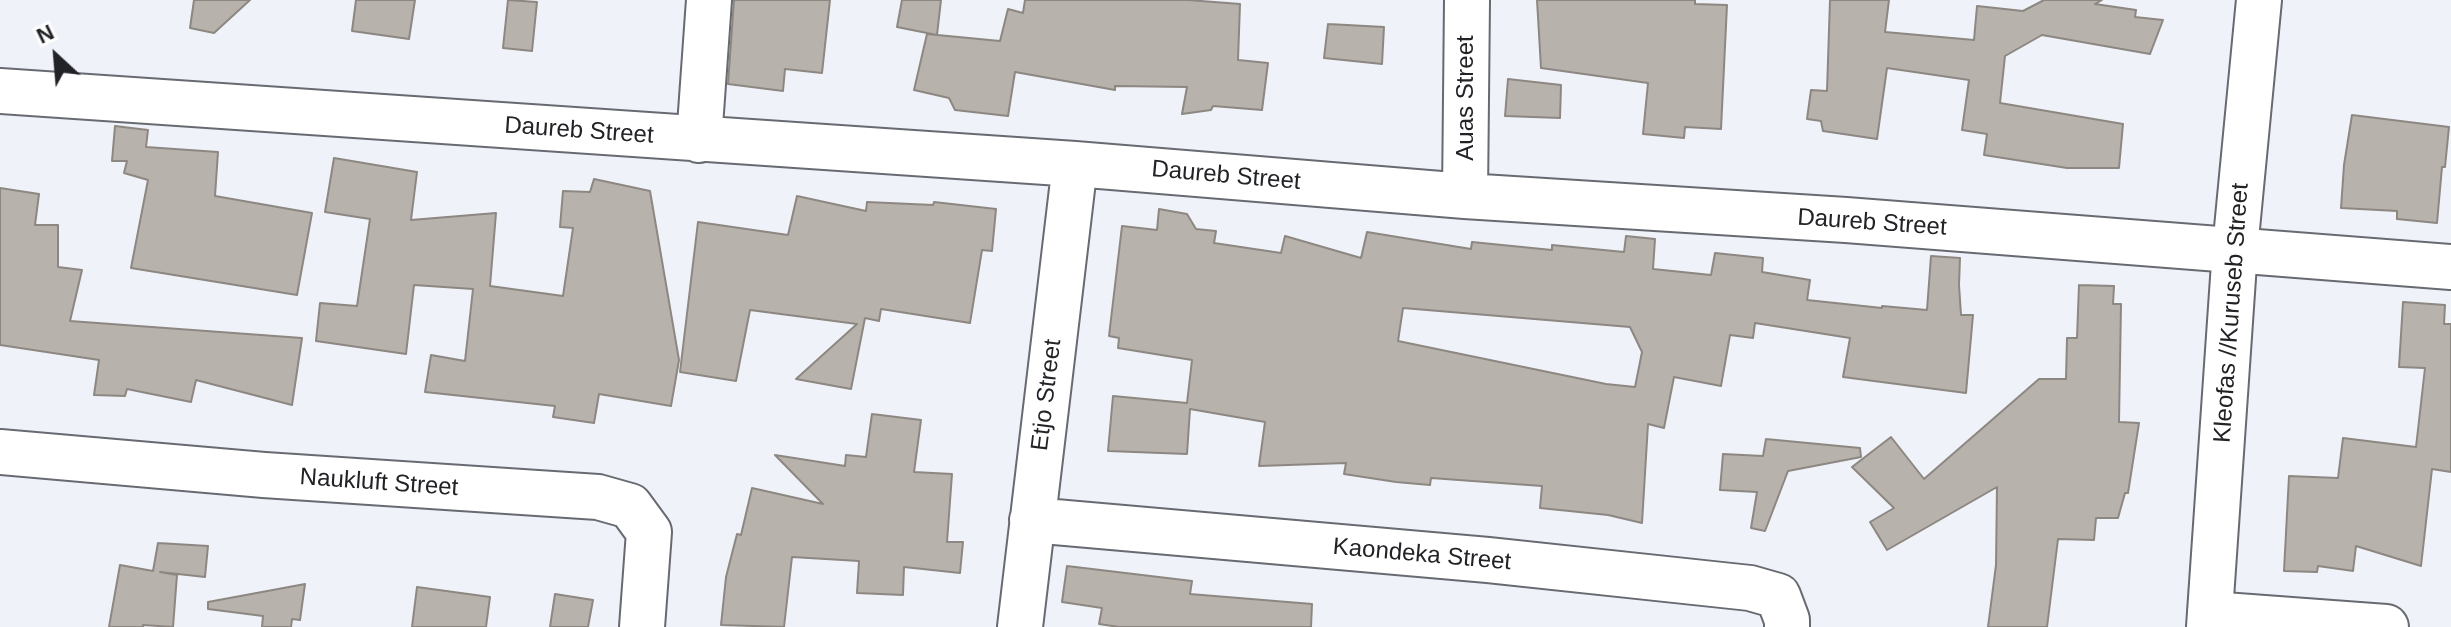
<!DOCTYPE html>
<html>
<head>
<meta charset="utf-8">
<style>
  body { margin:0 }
  #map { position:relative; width:2451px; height:627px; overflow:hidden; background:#f0f2fa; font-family:Helvetica,sans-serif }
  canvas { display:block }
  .north { position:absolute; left:16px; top:16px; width:80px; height:80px; -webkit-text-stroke:6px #fff; paint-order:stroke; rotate:334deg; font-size:22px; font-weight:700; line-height:32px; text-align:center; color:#222326 }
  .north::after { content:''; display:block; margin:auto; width:28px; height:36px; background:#222326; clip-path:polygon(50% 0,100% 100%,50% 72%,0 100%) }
</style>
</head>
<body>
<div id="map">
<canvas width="2451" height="627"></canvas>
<div class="north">N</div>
</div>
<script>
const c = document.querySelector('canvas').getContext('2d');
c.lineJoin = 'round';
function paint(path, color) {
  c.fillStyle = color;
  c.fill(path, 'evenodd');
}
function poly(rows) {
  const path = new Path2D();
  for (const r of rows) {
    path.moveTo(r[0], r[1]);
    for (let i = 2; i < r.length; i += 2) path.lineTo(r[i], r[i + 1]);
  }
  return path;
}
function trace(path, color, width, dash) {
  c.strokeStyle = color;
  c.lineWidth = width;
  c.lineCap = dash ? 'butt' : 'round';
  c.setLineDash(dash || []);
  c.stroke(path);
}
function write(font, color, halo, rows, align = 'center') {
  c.font = font + ' Helvetica,sans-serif';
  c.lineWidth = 8;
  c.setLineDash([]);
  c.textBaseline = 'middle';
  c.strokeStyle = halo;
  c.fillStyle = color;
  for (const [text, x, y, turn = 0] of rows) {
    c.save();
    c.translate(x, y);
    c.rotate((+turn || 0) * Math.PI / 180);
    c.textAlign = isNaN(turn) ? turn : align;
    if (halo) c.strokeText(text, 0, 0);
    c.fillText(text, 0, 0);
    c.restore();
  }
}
const building = poly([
  [194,0,250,0,214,33,190,28,194,0],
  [356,0,415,0,409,39,352,31,356,0],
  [508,0,537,2,532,51,503,48,508,0],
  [734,0,830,0,822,73,785,69,783,91,728,84,734,0],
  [902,0,941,0,937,35,897,27,902,0],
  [1025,0,1188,0,1240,4,1238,60,1268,63,1262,110,1213,106,1211,110,1182,114,1187,87,1115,86,1115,90,1015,72,1008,116,955,110,949,98,914,90,927,34,1000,41,1008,9,1023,13,1025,0],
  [1537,0,1695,0,1695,4,1727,5,1721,129,1685,127,1684,138,1643,134,1648,83,1541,68,1537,0],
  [1830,0,1889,0,1885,32,1974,40,1977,6,2023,11,2044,0,2102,0,2095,4,2136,10,2135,17,2163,20,2150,54,2042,35,2005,56,2000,103,2123,124,2119,168,2067,168,1984,155,1987,134,1962,130,1969,80,1887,68,1877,139,1823,131,1821,121,1807,119,1811,90,1827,91,1830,0],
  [1328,24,1384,27,1382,64,1324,58,1328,24],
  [1508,79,1561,85,1560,118,1505,116,1508,79],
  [2352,115,2449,127,2445,167,2442,167,2437,223,2397,219,2397,211,2341,208,2344,165,2352,115],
  [115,126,148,130,146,147,218,152,215,196,312,213,297,295,131,268,148,180,124,173,127,161,112,161,115,126],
  [334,158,417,172,411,220,496,213,490,286,563,296,573,228,560,227,563,191,590,192,594,179,650,191,679,360,671,406,599,394,594,423,553,417,555,406,425,392,431,355,465,361,473,289,414,285,406,354,316,341,320,303,357,306,370,219,325,212,334,158],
  [0,188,39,194,35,225,58,225,58,267,82,270,70,321,302,338,292,405,196,380,191,402,127,389,125,396,94,395,99,360,0,345,0,188],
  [797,196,866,211,867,202,933,205,934,202,996,209,992,251,982,250,970,323,881,309,879,321,865,318,851,389,796,379,857,324,750,310,736,381,680,372,698,222,788,235,797,196],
  [1159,209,1187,214,1196,229,1216,231,1214,243,1281,253,1285,236,1361,258,1367,232,1471,249,1472,242,1552,250,1552,245,1624,252,1626,236,1655,239,1653,269,1711,275,1715,253,1763,258,1762,272,1810,280,1807,300,1882,308,1882,306,1927,310,1931,256,1960,258,1959,285,1961,315,1973,315,1966,393,1843,377,1850,338,1755,323,1753,338,1730,335,1721,386,1674,377,1664,428,1648,424,1642,523,1608,515,1540,508,1542,486,1431,478,1430,485,1396,482,1344,474,1346,463,1259,466,1265,422,1190,409,1187,454,1108,451,1113,396,1187,403,1192,360,1118,348,1119,338,1109,336,1122,226,1157,230,1159,209],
  [1403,308,1630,327,1642,352,1635,387,1606,384,1398,341,1403,308],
  [2079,285,2114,286,2113,304,2121,304,2119,422,2139,423,2128,493,2125,493,2118,518,2096,518,2094,540,2058,539,2047,627,1988,627,1996,565,1997,487,1887,550,1870,522,1894,508,1852,467,1891,437,1924,479,2039,379,2066,379,2067,338,2077,338,2079,285],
  [2403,302,2445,305,2444,324,2451,324,2451,472,2432,469,2421,566,2356,546,2353,571,2318,566,2317,572,2284,571,2289,476,2338,478,2343,438,2416,447,2425,368,2399,367,2403,302],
  [872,414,921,420,914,472,952,474,947,542,963,542,960,573,904,567,903,595,857,593,859,561,792,557,784,627,721,625,726,577,737,534,741,535,752,488,823,504,775,455,845,466,846,455,866,457,872,414],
  [1766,439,1860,448,1861,457,1788,471,1765,531,1751,528,1757,492,1720,490,1723,454,1763,456,1766,439],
  [158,543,208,546,205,577,160,572,177,575,173,627,143,625,143,627,109,627,120,565,153,571,158,543],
  [1067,566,1192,581,1190,594,1312,604,1311,627,1119,627,1099,624,1102,608,1062,602,1067,566],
  [305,584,300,620,292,619,291,627,262,627,263,616,208,609,208,602,305,584],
  [417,587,490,597,486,627,412,627,417,587],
  [555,594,593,600,588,627,550,627,555,594]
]);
paint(building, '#b8b2ac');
trace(building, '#8d8782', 2);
const street = poly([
  [0,91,1075,164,1465,196,1846,220,2451,267],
  [699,140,709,0],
  [1465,196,1467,0],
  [0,452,264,475,598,497,630,506,649,532,642,627],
  [1032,520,1488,560,1750,588,1778,596,1787,620,1787,627],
  [2210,614,2386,627],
  [1020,627,1075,164]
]);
const secondary = poly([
  [2209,627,2235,249,2259,0]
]);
trace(street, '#686a71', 48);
trace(secondary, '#686a71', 48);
trace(street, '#fff', 44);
trace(secondary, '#fff', 44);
write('24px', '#222326', '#fff', [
  ["Auas Street",1466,98,-90],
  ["Daureb Street",579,131,4],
  ["Daureb Street",1226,176,5],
  ["Daureb Street",1872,223,4],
  ["Kleofas //Kuruseb Street",2232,313,-86],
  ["Etjo Street",1047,395,-83],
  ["Naukluft Street",379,483,4],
  ["Kaondeka Street",1422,555,5]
]);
</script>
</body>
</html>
